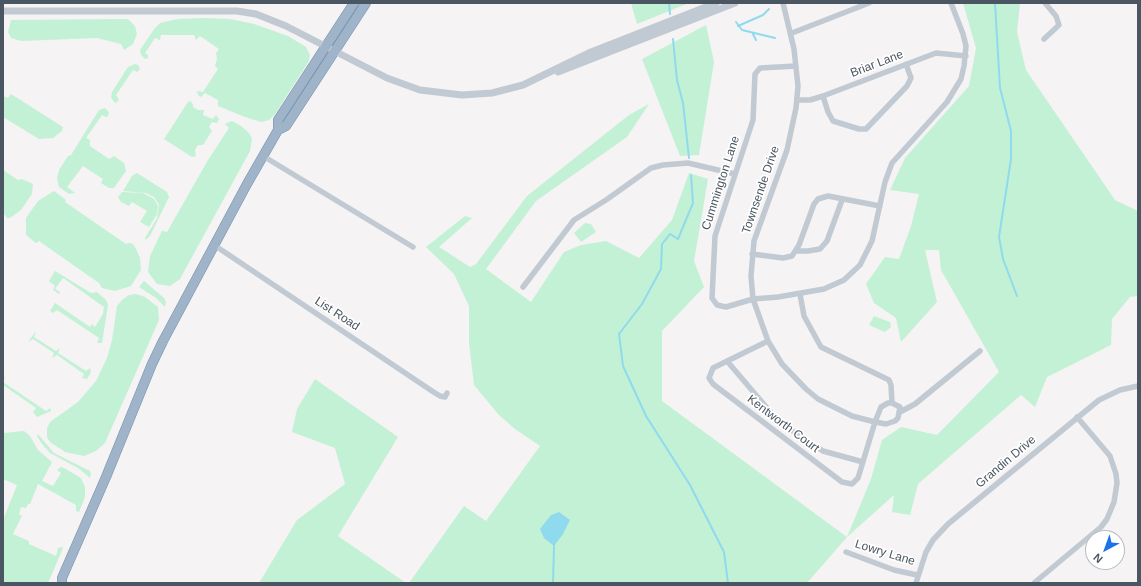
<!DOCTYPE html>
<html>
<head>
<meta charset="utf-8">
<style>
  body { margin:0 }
  #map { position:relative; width:1141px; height:586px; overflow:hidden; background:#f5f3f3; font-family:Arial,sans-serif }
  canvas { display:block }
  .frame { position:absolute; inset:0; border:4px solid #4a5661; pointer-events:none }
  .north { position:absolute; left:1085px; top:530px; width:40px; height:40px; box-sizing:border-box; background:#fff; border:1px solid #b7bbc0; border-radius:50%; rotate:221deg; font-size:11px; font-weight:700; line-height:16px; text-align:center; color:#4a5661 }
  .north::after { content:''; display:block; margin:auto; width:14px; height:18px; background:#1a73e8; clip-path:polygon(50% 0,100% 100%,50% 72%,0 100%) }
</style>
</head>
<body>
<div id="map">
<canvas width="1141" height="586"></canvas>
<div class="frame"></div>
<div class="north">N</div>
</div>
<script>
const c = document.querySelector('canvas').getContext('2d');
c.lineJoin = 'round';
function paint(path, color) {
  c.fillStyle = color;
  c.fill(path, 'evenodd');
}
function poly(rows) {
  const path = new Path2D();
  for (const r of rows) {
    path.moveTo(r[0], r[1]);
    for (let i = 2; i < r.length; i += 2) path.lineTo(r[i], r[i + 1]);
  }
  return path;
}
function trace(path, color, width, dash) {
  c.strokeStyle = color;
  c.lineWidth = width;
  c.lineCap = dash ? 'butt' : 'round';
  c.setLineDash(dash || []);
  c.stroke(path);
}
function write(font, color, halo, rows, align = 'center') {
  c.font = font + ' Arial,sans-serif';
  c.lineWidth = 3.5;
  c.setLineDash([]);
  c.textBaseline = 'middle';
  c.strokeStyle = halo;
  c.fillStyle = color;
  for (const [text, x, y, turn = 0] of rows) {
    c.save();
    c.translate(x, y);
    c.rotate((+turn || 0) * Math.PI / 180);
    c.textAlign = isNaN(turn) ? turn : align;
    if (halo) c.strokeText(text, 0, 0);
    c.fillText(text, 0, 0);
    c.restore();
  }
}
paint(poly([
  [631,3,689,3,637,24],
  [963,3,1020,3,1017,32,1026,70,1115,200,1138,211,1138,296,1130,297,1112,319,1111,345,1047,377,1035,407,1021,395,918,484,910,515,892,512,894,495,847,537,807,583,409,583,464,506,486,521,540,446,515,429,499,415,474,385,469,343,469,306,454,274,426,247,465,216,472,218,439,247,470,267,476,264,527,196,629,115,649,104,627,137,536,201,486,269,531,302,564,252,581,245,606,241,639,258,672,220,689,173,708,179,694,261,704,287,662,331,662,401,847,537,871,479,882,440,901,427,937,435,999,372,941,270,939,250,925,250,937,302,901,342,896,318,874,303,866,284,885,257,899,259,911,226,919,194,890,190,905,158,969,86,976,48],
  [204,18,230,19,254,24,288,36,306,47,310,55,309,61,275,114,269,120,261,122,245,117,218,106,218,100,205,93,201,97,198,95,197,91,203,92,218,69,215,66,217,59,216,53,219,49,200,36,196,40,194,35,161,35,160,40,155,38,145,53,148,55,148,58,145,59,141,55,140,50,155,28,160,23,178,19],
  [118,19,128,19,135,26,137,34,133,44,124,50,121,44,97,38,21,41,11,38,8,32,11,20],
  [706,25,714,62,699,155,680,156,642,59],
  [135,64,138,65,140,69,137,72,133,70,116,95,119,100,116,103,114,102,111,97,112,92,128,67],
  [11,94,63,127,62,131,53,138,39,139,3,117,3,96,8,98],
  [190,101,193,104,193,107,198,110,204,110,203,115,213,119,216,115,219,119,217,123,212,122,209,127,212,131,203,145,198,145,195,150,196,156,192,157,164,139,188,102],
  [105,108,109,112,108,116,106,117,102,115,86,138,90,140,90,146,109,159,114,156,124,163,126,171,114,188,109,188,101,183,103,179,83,166,67,187,75,193,69,194,59,187,57,178,59,170,68,156,71,155,99,110],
  [232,121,241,126,249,133,252,139,250,151,180,279,170,286,157,284,148,272,150,256,162,231,167,232,208,160,229,128,225,124],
  [3,170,18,180,22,179,33,184,32,194,21,210,10,218,7,218,3,212],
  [137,173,167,192,169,197,150,236,145,240,145,238,157,218,159,205,154,197,146,193,123,191,132,176],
  [54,191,66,200,65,202,126,244,129,243,133,244,136,249,140,258,141,270,131,286,115,291,102,288,99,283,39,241,36,243,26,235,26,218,38,201],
  [122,192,143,193,154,199,158,206,157,214,149,227,140,222,147,211,132,202,129,206,121,202,118,197],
  [585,223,591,224,596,232,581,242,574,233],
  [55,271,91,293,97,292,106,300,108,305,102,343,97,343,99,338,57,310,53,313,50,311,55,303,90,327,92,324,95,327,103,314,104,307,63,278,55,289,60,292,59,294,53,290,55,286,49,281],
  [144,281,164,298,166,302,165,307,156,298,139,287],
  [136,294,145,297,158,307,159,320,105,443,96,451,84,456,65,452,50,442,47,437,47,428,50,422,78,402,96,381,107,358,112,340,117,306,122,300,129,295],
  [874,316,890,322,891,327,885,332,869,325],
  [36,331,34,337,56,351,60,348,58,353,86,371,90,368,91,372,87,379,82,378,84,374,57,355,52,358,54,353,33,339,28,342],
  [5,377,3,382,46,411,50,408,51,411,37,417,33,412,36,408,3,385,3,378],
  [315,379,398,437,338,536,406,583,259,583,297,520,345,484,335,448,292,432,297,409],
  [24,431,30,436,38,450,52,462,42,481,53,486,61,473,57,470,61,467,64,468,81,478,85,487,85,497,79,512,76,511,76,505,38,484,30,504,28,504,26,508,21,507,19,514,22,516,13,534,29,541,29,544,56,556,58,548,62,547,63,548,48,583,3,583,3,520,17,485,3,479,3,433],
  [38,434,54,453,90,471,91,474,90,478,78,468,50,453,42,444,37,436]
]), '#c3f1d5');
paint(poly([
  [559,512,570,520,563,534,554,546,544,538,540,529,551,515]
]), '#90daee');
trace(poly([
  [669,3,670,14],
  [995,3,1000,88,1011,131,1011,159,999,237,1003,259,1017,296],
  [736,22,742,30,775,38],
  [738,26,763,15,769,9],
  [753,34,756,40],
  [673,39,677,80,683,103,689,158],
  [691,175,693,203,678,239,670,234,662,244,661,269,642,304,619,334,623,366,646,416,690,485,724,552,728,583],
  [553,583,554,546]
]), '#90daee', 2);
const trunk = poly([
  [278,130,286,126,366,3],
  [62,583,62,578,106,477,152,364,163,341,247,184,278,130,278,120,354,3]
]);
trace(trunk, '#7690ad', 10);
trace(poly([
  [792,33,869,3],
  [1044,39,1059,25,1056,16,1045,3],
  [796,66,760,68,755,74,753,120,715,236,712,298,717,305,726,307,753,299,778,297,824,289,844,280,860,265,872,241,885,182,892,163,947,102,961,79,964,66,966,46,963,34,951,3],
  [823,96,828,112,833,121,859,129,866,129,907,86,911,78,906,64],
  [797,100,810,100,823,96,936,53,966,56],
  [263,156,413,247],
  [214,245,432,391,440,396,445,397,447,393],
  [796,251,808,251,820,249,827,241,842,200],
  [752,254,783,258,792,256,799,245,814,204,818,199,828,196,880,206],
  [523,287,574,220,606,200,651,168,663,165,688,163,735,174],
  [800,294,804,316,821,347,889,380,891,385,892,403],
  [768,341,713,368,709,378,713,384,842,482,852,484,858,478,875,422,881,407,888,403,892,403,900,407,898,418,895,421,886,424,875,422,852,416,818,399,806,389,782,364,768,341,753,299,751,276,754,241,787,150,796,108,798,86,794,49,783,3],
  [727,361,779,422,823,451,863,462],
  [900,412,915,404,980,351],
  [846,552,894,570,917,575],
  [916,583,926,552,933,540,948,524,1099,400,1120,390,1138,386],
  [1034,583,1101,527,1107,519,1114,502,1117,483,1116,474,1110,456,1077,417]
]), '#c1cad2', 5.5);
trace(poly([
  [3,11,237,11,256,14,286,26,387,78,420,90,462,95,492,93,523,85,591,52,716,3],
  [558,72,735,3]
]), '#c1cad2', 7);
trace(trunk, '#9fb4c9', 9);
write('12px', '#4a5661', '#fff', [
  ["Briar Lane",877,64,-21],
  ["Cummington Lane",721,183,-72],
  ["Townsende Drive",761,190,-71],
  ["List Road",337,314,33],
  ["Kentworth Court",783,424,37],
  ["Grandin Drive",1006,462,-40],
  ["Lowry Lane",885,553,17]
]);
</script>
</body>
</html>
